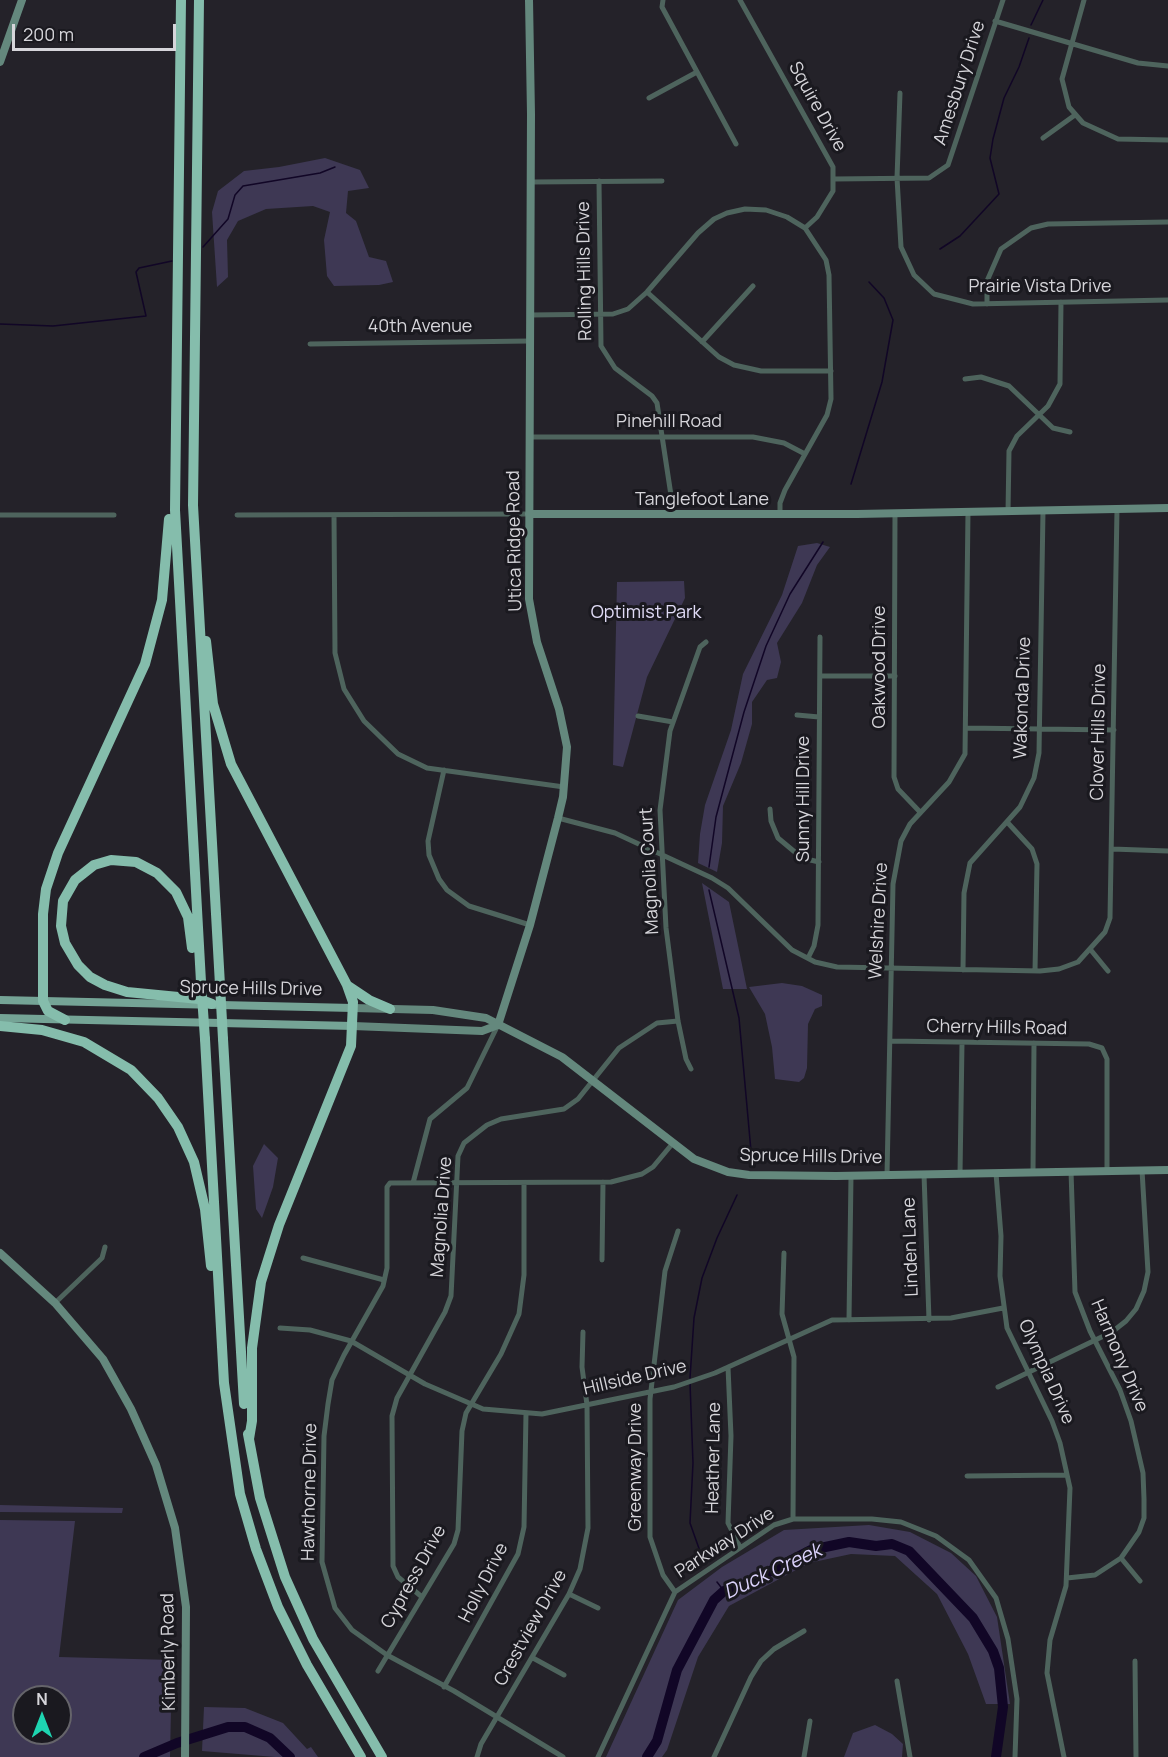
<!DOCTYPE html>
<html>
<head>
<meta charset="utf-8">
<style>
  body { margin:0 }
  #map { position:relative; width:1168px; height:1757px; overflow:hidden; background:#242229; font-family:Manrope,sans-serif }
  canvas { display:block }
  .north { position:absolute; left:12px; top:1685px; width:60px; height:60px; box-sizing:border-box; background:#1a191f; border:2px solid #65646a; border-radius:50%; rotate:0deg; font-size:16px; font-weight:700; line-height:24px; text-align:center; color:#d6d5da }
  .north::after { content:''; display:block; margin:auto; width:21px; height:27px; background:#1ed5b1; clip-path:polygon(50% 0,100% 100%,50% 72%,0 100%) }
  .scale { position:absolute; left:12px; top:24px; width:164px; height:27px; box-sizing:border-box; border:3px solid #d6d5da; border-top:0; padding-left:8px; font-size:18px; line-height:21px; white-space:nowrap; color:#d6d5da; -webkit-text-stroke:4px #1a191f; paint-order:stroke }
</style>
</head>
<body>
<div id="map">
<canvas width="1168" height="1757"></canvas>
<div class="north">N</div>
<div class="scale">200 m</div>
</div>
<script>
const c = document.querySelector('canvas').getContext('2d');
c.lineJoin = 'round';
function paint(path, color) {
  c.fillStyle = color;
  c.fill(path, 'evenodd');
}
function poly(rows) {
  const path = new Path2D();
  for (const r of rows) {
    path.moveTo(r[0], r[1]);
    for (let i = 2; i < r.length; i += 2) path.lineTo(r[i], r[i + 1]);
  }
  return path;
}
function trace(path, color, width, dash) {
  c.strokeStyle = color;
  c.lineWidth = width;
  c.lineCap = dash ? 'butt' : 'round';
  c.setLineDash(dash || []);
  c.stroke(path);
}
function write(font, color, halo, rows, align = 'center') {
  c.font = font + ' Manrope,sans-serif';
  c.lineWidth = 6;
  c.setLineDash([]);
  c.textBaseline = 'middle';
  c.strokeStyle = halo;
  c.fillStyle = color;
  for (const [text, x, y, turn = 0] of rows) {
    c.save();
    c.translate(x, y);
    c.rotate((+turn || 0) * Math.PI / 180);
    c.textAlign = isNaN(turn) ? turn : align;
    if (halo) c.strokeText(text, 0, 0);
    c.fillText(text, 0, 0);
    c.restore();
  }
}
paint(poly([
  [325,158,360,170,369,188,348,191,346,213,356,221,369,257,386,261,393,282,379,285,334,286,327,276,324,240,330,212,313,206,266,209,238,221,227,240,228,277,217,287,212,212,218,191,244,171,279,167],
  [817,543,830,547,817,565,802,603,777,643,781,662,777,678,767,680,752,702,752,724,741,763,723,806,722,843,717,872,698,863,700,834,705,805,731,730,743,674,782,595,798,546],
  [684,581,685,598,647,677,623,767,613,765,617,582],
  [702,883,729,902,747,989,723,989],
  [782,983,802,986,822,995,822,1006,815,1009,808,1024,807,1068,804,1078,799,1082,775,1079,772,1047,765,1014,749,987],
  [264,1144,278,1158,273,1187,262,1218,256,1209,253,1166],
  [0,1505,123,1508,122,1513,0,1512],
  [0,1520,75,1521,59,1657,172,1660,170,1757,0,1757],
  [24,1697,60,1697,60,1733,24,1733],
  [869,1525,910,1532,951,1553,976,1576,997,1617,1010,1704,986,1704,968,1654,937,1594,895,1556,851,1554,809,1563,729,1606,698,1657,667,1750,662,1757,606,1757,678,1600,722,1567,784,1530],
  [204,1707,245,1708,283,1723,307,1749,311,1747,318,1757,275,1757,202,1751],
  [875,1725,892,1734,903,1744,902,1757,844,1757,853,1733]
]), '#3e3854');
trace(poly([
  [1031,25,1043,0],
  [203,247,228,219,235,195,243,186,320,173,335,167],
  [940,249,960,236,999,194,990,158,993,139,1004,98,1019,67,1029,38],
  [0,324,53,326,146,316,136,272,139,268,172,261],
  [851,484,882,382,893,320,884,298,869,282],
  [709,867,716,817,744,712,766,646,790,594,823,542],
  [709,890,739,1018,751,1151],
  [690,1378,694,1318,702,1278,717,1238,737,1195],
  [690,1383,693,1463,690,1523,702,1557],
  [717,1582,724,1591]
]), '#110626', 1.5);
trace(poly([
  [144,1757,177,1743,228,1727,245,1727,270,1738,290,1757],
  [647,1757,657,1741,677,1670,714,1600,724,1591,736,1589,811,1550,849,1542,876,1546,892,1544,909,1551,973,1618,993,1651,999,1668,1003,1707,996,1757]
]), '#110626', 10);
trace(poly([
  [663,0,662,7,736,144],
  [740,0,833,167,833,191,817,217,805,228],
  [1084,0,1062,79,1069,107,1083,123,1118,139,1168,140],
  [995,21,1138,63,1168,66],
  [900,93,897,178,901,247,914,275,934,294,973,304,1168,300],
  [649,98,697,72],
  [1043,138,1075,115],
  [834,179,929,178,948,165,1003,0],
  [599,181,601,346,615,368,652,396,657,403,674,515],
  [531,182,662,181],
  [647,292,719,357,734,365,761,371,831,371],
  [987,304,987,281,1001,249,1031,228,1048,224,1168,222],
  [530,315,613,314,628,309,647,292,698,233,714,219,727,213,745,209,766,210,787,217,805,228,826,260,829,275,831,399,827,415,785,490,780,503,780,514],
  [702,342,753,286],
  [310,344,529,341],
  [965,379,981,377,1009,386,1053,428,1070,432],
  [529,437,753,437,784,443,805,454],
  [1008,512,1009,451,1017,436,1048,406,1060,384,1061,302],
  [895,513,894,777,898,789,920,812],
  [0,515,114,515],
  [237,515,529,514],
  [334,515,335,653,344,689,364,721,398,754,427,768,564,787],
  [820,676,895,676],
  [797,715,819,717],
  [638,716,673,722],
  [966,728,1114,730],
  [444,770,428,841,429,855,439,879,447,890,469,906,530,925],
  [770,809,771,821,778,838,802,858,819,862],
  [558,818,615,833,712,878,728,888,792,950,815,962,837,967,1040,971,1059,969,1078,962,1105,932,1110,918,1117,509],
  [1008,823,1032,849,1037,864,1035,971],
  [1112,849,1168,851],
  [1090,949,1108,971],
  [808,958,814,946,818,925,820,637],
  [963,970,964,893,970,863,1020,807,1034,778,1039,753,1043,511],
  [890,1041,1089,1044,1102,1048,1107,1059,1107,1170],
  [691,1069,686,1059,678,1021,666,928,660,810,670,731,700,647,706,642],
  [1033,1172,1034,1043],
  [996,1173,1001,1236,1000,1276,1007,1328,1052,1421,1060,1443,1070,1488,1066,1586,1050,1640,1047,1673,1064,1757],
  [924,1174,929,1320],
  [960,1174,962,1043],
  [887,1175,893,884,901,841,910,824,949,782,965,754,968,512],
  [413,1183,430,1119,467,1088,498,1025],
  [784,1253,782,1314,794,1357,793,1519],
  [303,1258,384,1280],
  [602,1260,603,1182],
  [55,1303,102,1258,105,1247],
  [849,1320,851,1176],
  [280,1328,310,1330,351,1341,425,1384,483,1409,542,1414,674,1387,715,1373,832,1320,951,1318,1003,1308],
  [728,1367,731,1436,728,1523,740,1547],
  [998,1387,1112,1332,1126,1321,1136,1309,1144,1291,1148,1272,1142,1170],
  [967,1476,1067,1475],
  [1121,1558,1140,1581],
  [1067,1578,1095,1575,1121,1558,1139,1532,1144,1518,1144,1499,1143,1473,1131,1421,1120,1390,1090,1331,1075,1292,1071,1171],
  [675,1592,663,1575,650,1537,650,1399,665,1271,678,1231],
  [569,1594,598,1608],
  [422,1597,398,1577,393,1566,392,1416,397,1398,445,1312,451,1296,458,1156,464,1143,487,1125,501,1119,564,1109,578,1099,619,1048,657,1023,678,1021],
  [533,1658,564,1675],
  [1135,1661,1136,1757],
  [378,1671,454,1544,458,1530,462,1431,466,1413,501,1354,519,1314,524,1275,524,1183],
  [897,1681,910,1757],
  [444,1687,518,1554,524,1527,526,1413],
  [477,1757,481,1744,569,1594,580,1569,588,1528,587,1405,582,1367,583,1332],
  [563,1757,454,1691,387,1655,352,1630,335,1608,322,1562,324,1436,328,1404,332,1380,344,1355,383,1286,387,1268,387,1187,390,1183,611,1182,642,1174,653,1167,673,1143],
  [598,1757,675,1592,774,1525,793,1519,872,1519,901,1522,936,1536,969,1560,996,1598,1008,1639,1017,1699,1015,1757],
  [714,1757,751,1677,761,1661,774,1649,804,1631],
  [804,1757,810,1721]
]), '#4e645d', 5);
trace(poly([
  [0,62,22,0],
  [529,514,857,514,1168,508],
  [353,1008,433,1010,486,1018,562,1057,694,1159,728,1172,749,1175,836,1176,1168,1170],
  [498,1025,530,925,558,818,563,797,567,747,559,709,537,642,529,599,531,114,529,0],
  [353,1026,482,1031,498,1025],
  [0,1253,55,1303,103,1359,131,1409,156,1465,175,1528,186,1607,185,1757]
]), '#64887d', 8);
trace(poly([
  [0,1000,353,1008],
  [0,1018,353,1026]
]), '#75a496', 8);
trace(poly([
  [181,0,175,510,201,982],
  [199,0,193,505,220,985],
  [206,641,213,704,231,764,347,985,353,1002,351,1046,279,1225,261,1282,252,1348,252,1421,249,1439],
  [192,948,188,917,176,892,157,873,136,862,111,860,94,865,75,880,63,901,61,926,65,943,78,965,90,977,105,985,127,992,199,999,212,1004],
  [348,986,369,1000,390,1009],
  [65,1020,48,1011,43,1001,43,914,46,889,58,853,145,664,162,600,169,519],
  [0,1026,42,1030,84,1042,131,1070,158,1098,178,1127,194,1162,205,1209,211,1266],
  [205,1039,224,1383,240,1494,256,1549,278,1607,307,1665,361,1757],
  [223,1039,244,1404],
  [248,1434,260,1498,285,1577,313,1639,382,1757]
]), '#85bdac', 10);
trace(poly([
  [201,982,205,1039],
  [220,985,223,1039]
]), '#85bdac', 10);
write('18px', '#d6d5da', '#1a191f', [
  ["Amesbury Drive",960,83,-72],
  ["Squire Drive",817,107,61],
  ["Rolling Hills Drive",585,271,-91],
  ["Prairie Vista Drive",1040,287],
  ["40th Avenue",420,327],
  ["Pinehill Road",669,422],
  ["Tanglefoot Lane",702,500],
  ["Utica Ridge Road",515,541,-91],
  ["Oakwood Drive",880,667,-90],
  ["Wakonda Drive",1023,698,-88],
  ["Clover Hills Drive",1099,732,-89],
  ["Sunny Hill Drive",804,799,-90],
  ["Magnolia Court",650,871,-93],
  ["Welshire Drive",879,921,-87],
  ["Spruce Hills Drive",251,989,1],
  ["Cherry Hills Road",997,1028,1],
  ["Spruce Hills Drive",811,1157,1],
  ["Magnolia Drive",442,1217,-86],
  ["Linden Lane",911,1247,-92],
  ["Harmony Drive",1119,1356,67],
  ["Olympia Drive",1046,1372,66],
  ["Hillside Drive",635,1378,-13],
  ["Heather Lane",714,1458,-89],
  ["Greenway Drive",636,1467,-90],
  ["Hawthorne Drive",310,1492,-89],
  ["Parkway Drive",725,1543,-33],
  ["Cypress Drive",414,1577,-61],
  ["Holly Drive",484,1583,-63],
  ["Crestview Drive",531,1628,-61],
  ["Kimberly Road",169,1652,-91]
]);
write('18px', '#e0dbf6', '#1a191f', [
  ["Optimist Park",646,613]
]);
write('italic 20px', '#dbd2fb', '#1a191f', [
  ["Duck Creek",773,1572,-25]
]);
</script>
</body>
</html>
